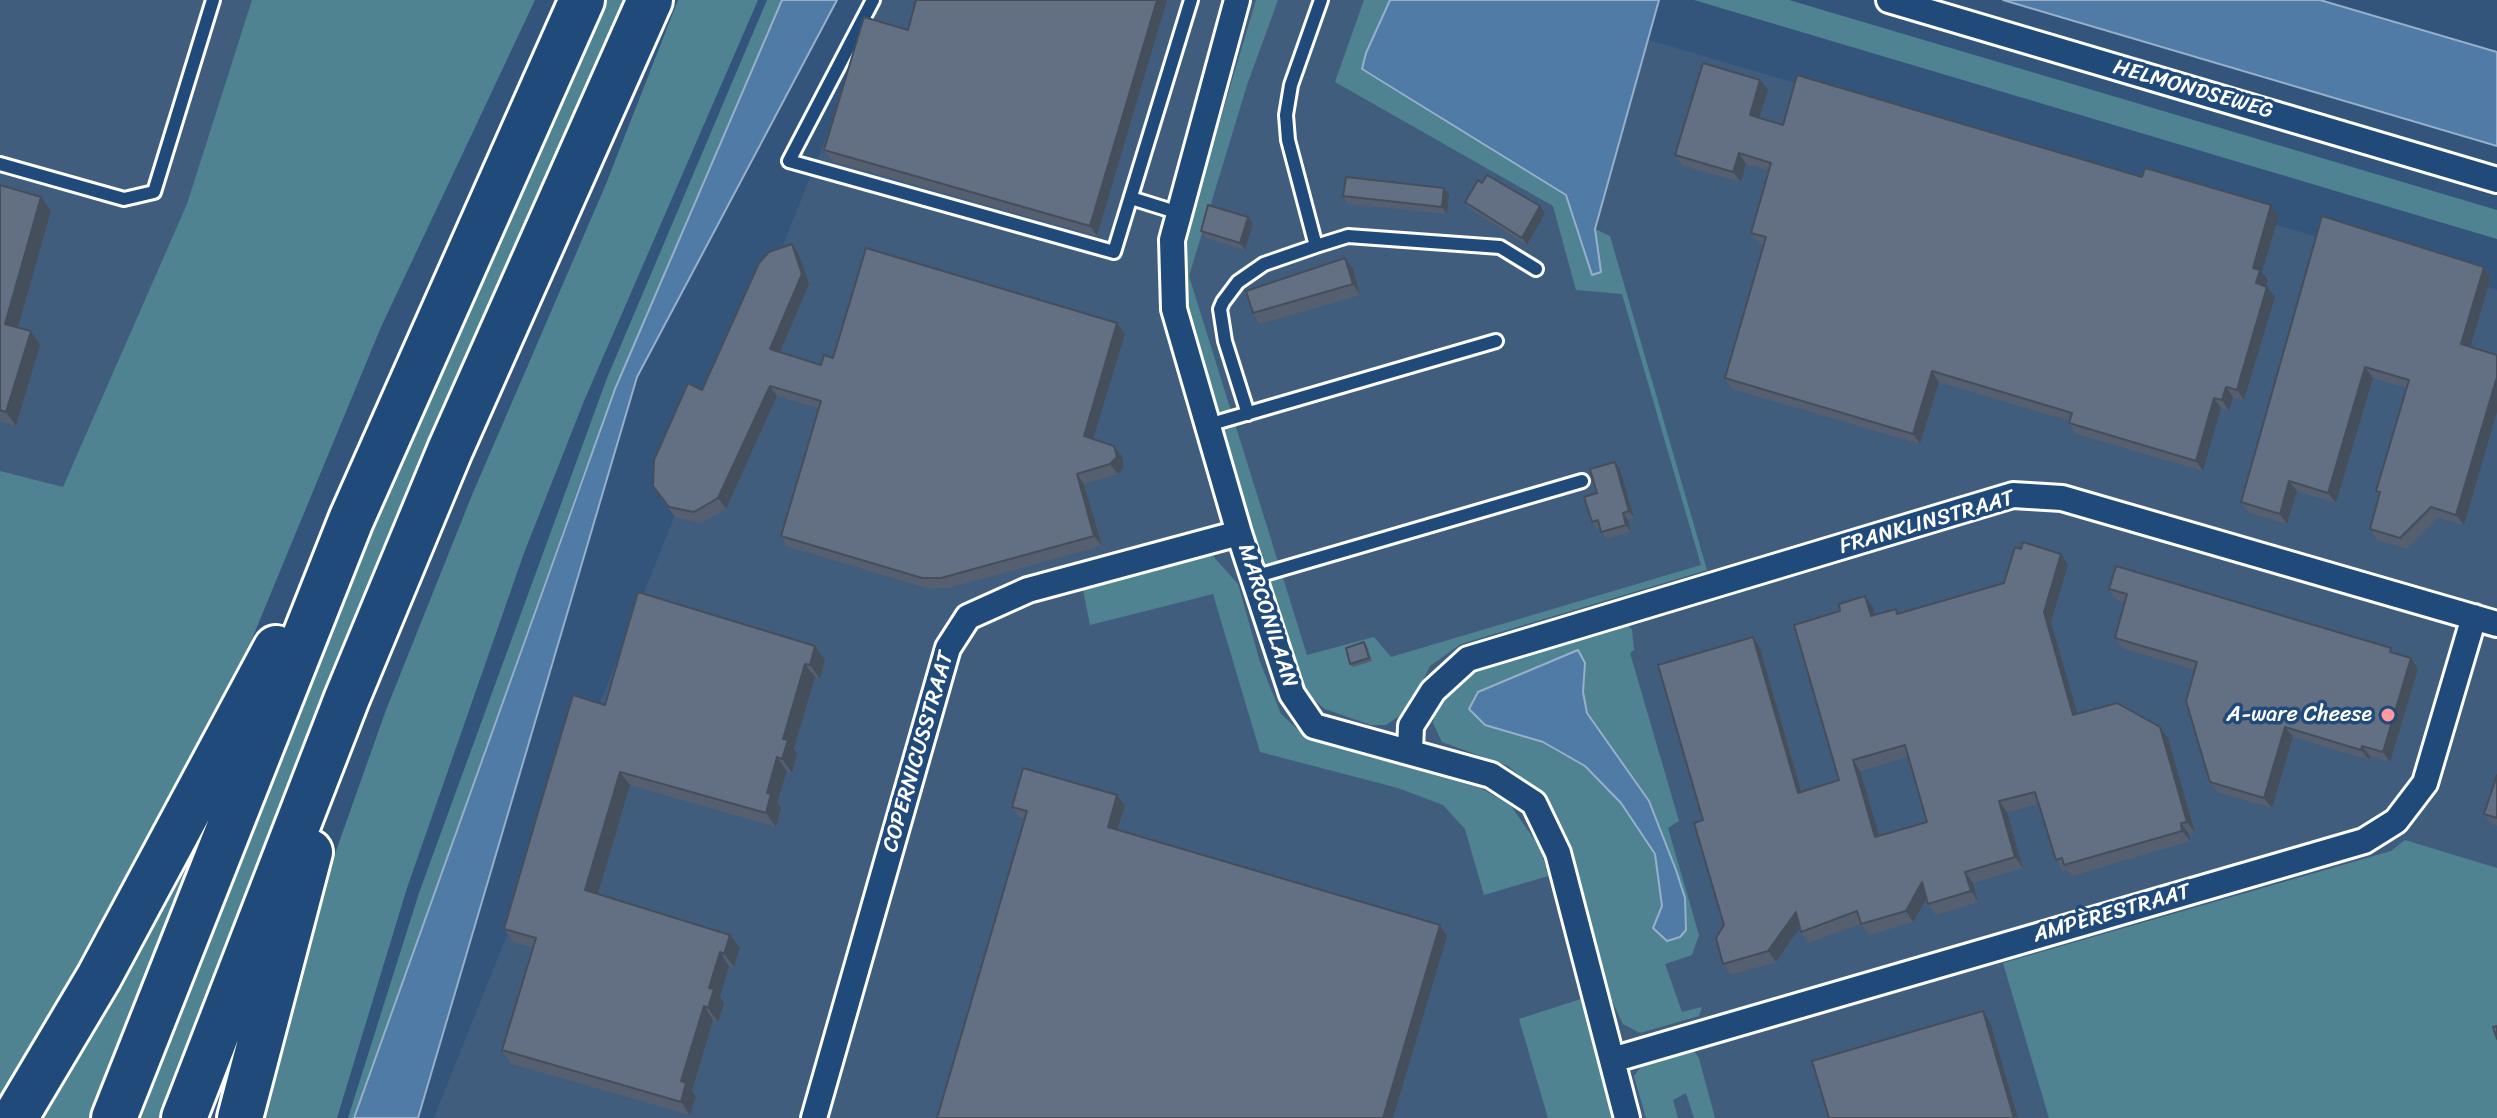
<!DOCTYPE html>
<html>
<head>
<meta charset="utf-8">
<style>
  body { margin:0 }
  canvas { display:block; background:#33557c }
</style>
</head>
<body>
<canvas width="2497" height="1118"></canvas>
<script>
const c = document.querySelector('canvas').getContext('2d');
c.lineJoin = 'round';
function paint(path, color) {
  c.fillStyle = color;
  c.fill(path, 'evenodd');
}
function poly(rows) {
  const path = new Path2D();
  for (const r of rows) {
    path.moveTo(r[0], r[1]);
    for (let i = 2; i < r.length; i += 2) path.lineTo(r[i], r[i + 1]);
  }
  return path;
}
function trace(path, color, width, dash) {
  c.strokeStyle = color;
  c.lineWidth = width;
  c.lineCap = dash ? 'butt' : 'round';
  c.setLineDash(dash || []);
  c.stroke(path);
}
function write(font, color, halo, rows, align = 'center') {
  c.font = font + ' Sriracha,sans-serif';
  c.lineWidth = 7;
  c.setLineDash([]);
  c.textBaseline = 'middle';
  c.strokeStyle = halo;
  c.fillStyle = color;
  for (const [text, x, y, turn = 0] of rows) {
    c.save();
    c.translate(x, y);
    c.rotate((+turn || 0) * Math.PI / 180);
    c.textAlign = isNaN(turn) ? turn : align;
    if (halo) c.strokeText(text, 0, 0);
    c.fillText(text, 0, 0);
    c.restore();
  }
}
paint(poly([
  [0,0,255,0,196,202,0,660],
  [875,0,1513,0,2497,290,2497,1118,434,1118,856,63]
]), '#415d7e');
paint(poly([
  [252,0,535,0,381,327,230,692,0,1118,0,471,63,487,187,204],
  [597,0,635,0,169,1118,141,1118,316,645],
  [678,0,758,0,584,401,524,553,407,888,337,1118,258,1118,331,865,386,710,472,495,606,184],
  [767,0,782,0,686,221,583,475,354,1118,348,1118,419,893,607,378],
  [1256,0,1278,0,1247,85,1189,276,1307,655,1374,637,1391,657,1701,565,1622,294,1576,290,1553,206,1335,82,1364,0,1390,0,1366,53,1362,70,1567,195,1592,275,1601,272,1595,229,1610,236,1707,570,1461,644,1430,666,1409,709,1386,725,1371,725,1325,709,1303,691,1292,664,1186,315,1179,258],
  [1694,0,1789,0,2497,210,2497,239],
  [1198,556,1213,556,1238,584,1260,662,1281,714,1309,740,1481,788,1511,806,1541,849,1548,876,1484,895,1465,829,1443,805,1398,788,1260,752,1213,594,1090,625,1083,590],
  [1627,623,1632,630,1634,650,1630,653,1679,821,1668,828,1699,935,1692,955,1665,964,1682,1012,1702,1007,1699,1016,1640,1033,1623,1024,1611,999,1546,798,1508,766,1442,742,1433,723,1436,707,1459,673],
  [1585,663,1583,692,1587,713,1649,801,1685,898,1662,906,1655,854,1621,803,1585,766,1543,742,1485,725],
  [241,734,93,1118,27,1118],
  [2405,840,2497,868,2497,1118,2049,1118,2003,963,2391,851],
  [1581,999,1615,1118,1548,1118,1519,1019],
  [1690,1046,1699,1058,1715,1118,1694,1118,1686,1093,1673,1100,1678,1118,1646,1118,1634,1076,1647,1059]
]), '#4f8391');
const water = poly([
  [782,0,837,0,637,377,418,1118,354,1118,615,389,782,0],
  [1390,0,1659,0,1595,229,1601,272,1592,275,1566,195,1362,69,1366,53,1390,0],
  [2003,0,2320,0,2497,52,2497,146,2003,0],
  [1578,650,1585,663,1583,692,1587,713,1649,801,1676,870,1685,898,1686,930,1680,937,1667,941,1653,928,1662,906,1655,854,1621,803,1585,766,1543,742,1485,725,1469,709,1478,692,1578,650]
]);
paint(water, '#507ba6');
trace(water, '#96b0ca', 2);
const lane = poly([
  [873,0,789,161,1114,252,1191,0],
  [1321,0,1291,85,1286,115,1288,140,1316,246,1348,236,1500,247,1536,269],
  [0,164,124,199,154,192,213,0],
  [1131,198,1179,213],
  [1248,414,1225,341,1220,309,1223,302,1238,282,1264,264,1316,246],
  [1208,425,1496,341],
  [1254,577,1582,481]
]);
const street = poly([
  [1237,0,1172,240,1174,309,1239,533,1292,694,1314,726,1491,775,1534,803,1558,853,1627,1118],
  [1889,0,2497,180],
  [1410,750,1411,726,1433,691,1468,659,2013,495,2062,498,2497,624],
  [1612,1060,2364,841,2396,821,2425,783,2474,617],
  [814,1118,948,648,968,617,1028,590,1239,533]
]);
const highway = poly([
  [15,1118,99,977,276,648],
  [114,1118,351,520,582,0],
  [184,1118,347,698,450,450,650,0],
  [240,1118,310,852]
]);
trace(lane, '#fff', 18);
trace(street, '#fff', 30);
trace(highway, '#fff', 50);
trace(lane, '#1f4a7a', 12);
trace(street, '#1f4a7a', 24);
trace(highway, '#1f4a7a', 44);
paint(poly([
  [916,0,1167,0,1097,236,832,161,824,150,908,30],
  [1768,90,1760,118,1783,125,2142,177,2279,216,2262,272,2268,280,2266,286,2275,297,2244,400,2233,397,2229,411,2221,408,2203,471,2076,434,2069,423,2070,421,1939,382,1920,444,1732,389,1725,378,1764,245,1758,243,1751,233,1769,170,1746,164,1741,182,1683,166,1675,155],
  [1482,183,1545,213,1527,245,1470,209,1465,202],
  [0,185,51,211,18,328,31,331,40,345,16,426,0,421],
  [1449,195,1447,214,1348,204,1343,196],
  [2322,216,2484,267,2491,277,2470,347,2497,355,2497,412,2464,525,2438,518,2407,549,2377,540,2370,529,2379,496,2376,491,2407,388,2373,378,2336,503,2297,491,2287,524,2249,513,2241,502],
  [1248,217,1253,224,1245,250,1206,238,1201,231],
  [792,244,799,255,809,284,780,352,821,365,833,358,1117,323,1125,334,1093,439,1114,446,1122,456,1124,467,1118,474,1084,484,1102,546,949,588,930,589,788,547,781,536,818,408,777,396,726,509,701,523,676,518,660,497,702,390],
  [1345,258,1353,269,1360,295,1260,324,1253,313],
  [1615,462,1620,469,1634,518,1628,520,1631,532,1606,539,1600,528,1597,529,1592,522,1597,493],
  [2021,549,2061,554,2068,565,2051,622,2077,714,2160,727,2168,738,2195,833,2189,834,2190,841,2072,876,2067,870,2063,871,2056,860,2039,804,2007,812,2023,868,1973,883,1978,902,1936,915,1928,904,1927,898,1913,922,1869,935,1861,924,1808,943,1801,932,1800,928,1776,962,1731,975,1723,964,1724,925,1703,820,1753,637,1760,648,1802,791,1839,780,1873,607,1875,615,1896,609,1899,613,2004,583],
  [1908,757,1927,822,1879,836,1860,771],
  [2109,589,2391,648,2395,654,2411,658,2418,669,2390,762,2370,756,2369,760,2293,737,2272,808,2217,792,2210,782,2195,670,2122,648,2115,638,2125,602,2117,600],
  [1364,642,1367,646,1372,661,1353,667,1350,664],
  [815,646,825,660,820,679,815,677,794,748,797,754,792,773,787,771,777,803,781,808,776,827,630,785,598,894,730,935,740,948,734,967,729,966,720,997,724,1003,718,1022,713,1020,692,1091,696,1097,690,1115,512,1064,502,1050,533,948,514,942,504,929,605,705],
  [2497,775,2497,826,2491,824,2484,814],
  [1117,795,1125,806,1118,830,1440,925,1447,936,1019,817,1012,807]
]), '#555f70');
paint(poly([
  [1157,0,1167,0,1097,236,1090,226],
  [1760,80,1768,90,1757,126,1750,115],
  [1739,153,1746,164,1741,182,1733,172],
  [1444,188,1449,195,1447,214,1442,207],
  [41,197,51,211,15,338,5,324],
  [2271,205,2279,216,2262,272,2268,280,2264,294,2256,283,2253,268],
  [1540,206,1545,213,1527,245,1522,238],
  [1248,217,1253,224,1245,250,1240,243],
  [792,244,799,255,809,284,777,359,770,349],
  [1345,258,1353,269,1360,295,1353,284],
  [2484,267,2491,277,2468,355,2461,344],
  [2267,287,2275,297,2244,400,2237,390],
  [1117,323,1125,334,1091,446,1084,436],
  [31,331,40,345,16,426,6,412],
  [2365,367,2373,378,2336,503,2328,493],
  [1932,371,1939,382,1920,444,1913,434],
  [2497,377,2497,412,2464,525,2456,515],
  [770,386,777,396,726,509,718,498],
  [2226,387,2233,397,2229,411,2222,400],
  [2214,398,2221,408,2203,471,2196,461],
  [1114,446,1122,456,1124,467,1118,474,1110,464],
  [1615,462,1620,469,1634,518,1629,511],
  [1077,474,1084,484,1102,546,1094,536],
  [2289,481,2297,491,2287,524,2280,514],
  [1623,513,1628,520,1631,532,1626,525],
  [2061,554,2068,565,2051,622,2081,726,2073,715,2044,612],
  [1865,596,1873,607,1879,627,1871,616],
  [1753,637,1760,648,1805,804,1798,793],
  [815,646,825,660,820,679,810,665],
  [2411,658,2418,669,2390,762,2383,752],
  [805,664,815,677,794,748,797,754,792,773,782,759,783,739],
  [2160,727,2168,738,2195,833,2187,822],
  [2285,727,2293,737,2272,808,2264,798],
  [2362,746,2370,756,2369,760,2361,750],
  [777,757,787,771,777,803,781,808,776,827,766,813,767,793],
  [1853,760,1860,771,1883,848,1875,837],
  [620,772,630,785,595,904,585,890],
  [1117,795,1125,806,1115,837,1108,827],
  [1999,801,2007,812,2023,868,2015,857],
  [2181,823,2189,834,2190,841,2182,831],
  [1965,872,1973,883,1978,902,1971,891],
  [1922,882,1930,893,1913,922,1906,911],
  [1796,912,1803,923,1776,962,1768,951],
  [1440,925,1447,936,1393,1118,1383,1118],
  [730,935,740,948,734,967,724,954],
  [720,952,729,966,720,997,724,1003,718,1022,708,1008,709,988],
  [704,1006,713,1020,692,1091,696,1097,690,1115,681,1102,681,1081],
  [1983,1011,1990,1022,2018,1118,2014,1118]
]), '#454e5b');
const building = poly([
  [916,0,1157,0,1090,226,824,150,864,17,908,30,916,0],
  [1703,63,1760,80,1750,115,1783,125,1797,75,2142,177,2145,168,2271,205,2253,268,2260,270,2256,283,2267,287,2240,379,2237,390,2226,387,2222,400,2214,398,2196,461,2069,423,2072,413,1932,371,1913,434,1725,378,1766,237,1751,233,1771,163,1739,153,1733,172,1675,155,1703,63],
  [1487,175,1540,206,1522,238,1465,202,1478,180,1482,183,1487,175],
  [1346,177,1444,188,1442,207,1343,196,1346,177],
  [0,185,41,197,5,324,31,331,6,412,0,410,0,185],
  [1208,205,1248,217,1240,243,1201,231,1208,205],
  [2322,216,2484,267,2461,344,2497,355,2497,377,2456,515,2431,507,2400,538,2370,529,2380,492,2376,491,2409,380,2365,367,2328,493,2289,481,2280,514,2241,502,2322,216],
  [792,244,802,274,770,349,821,365,824,355,833,358,866,248,1117,323,1084,436,1114,446,1117,457,1110,464,1077,474,1094,536,941,578,922,578,781,536,821,401,770,386,718,498,694,512,669,507,653,486,654,460,688,383,702,390,759,263,769,252,792,244],
  [1345,258,1353,284,1253,313,1246,291,1345,258],
  [1615,462,1629,511,1623,513,1626,525,1601,532,1598,520,1592,522,1584,497,1597,493,1590,469,1615,462],
  [2023,542,2061,554,2044,612,2073,715,2117,703,2160,727,2187,822,2181,823,2182,831,2064,865,2062,858,2056,860,2035,792,1999,801,2015,857,1965,872,1971,891,1928,904,1922,882,1906,911,1861,924,1857,911,1801,932,1796,912,1768,951,1723,964,1716,938,1724,925,1694,823,1703,820,1658,665,1753,637,1798,793,1839,780,1794,625,1840,611,1839,604,1865,596,1871,616,1896,609,1897,614,2004,583,2015,547,2021,549,2023,542],
  [1905,745,1927,822,1875,837,1853,760,1905,745],
  [2116,566,2391,648,2390,652,2411,658,2383,752,2362,746,2361,750,2285,727,2264,798,2210,782,2186,701,2197,662,2115,638,2127,594,2109,589,2116,566],
  [638,592,815,646,810,665,805,664,783,739,788,740,782,759,777,757,767,793,771,794,766,813,620,772,585,890,730,935,724,954,720,952,709,988,714,989,708,1008,704,1006,681,1081,686,1083,681,1102,502,1050,536,938,504,929,541,802,573,695,605,705,638,592],
  [1364,642,1369,658,1350,664,1346,648,1364,642],
  [1023,768,1117,795,1108,827,1440,925,1383,1118,937,1118,1027,811,1012,807,1023,768],
  [2497,775,2497,818,2484,814,2497,775],
  [1983,1011,2014,1118,1829,1118,1812,1061,1983,1011],
  [2497,1026,2497,1039,2493,1027,2497,1026]
]);
paint(building, '#636f82');
trace(building, '#454e5b', 2);
for (const [x, y, r, color] of [
  [2388,715,8,"#ff9aa2"]
]) {
  const dot = new Path2D();
  dot.arc(x, y, r, 0, 2 * Math.PI);
  c.fillStyle = color;
  c.fill(dot);
  trace(dot, '#1f4a7a', 3);
}
write('22px', '#fff', '#1f4a7a', [
  ["HELMONDSEWEG",2193,90,16],
  ["FRANKLINSTRAAT",1927,523,-16],
  ["MARCONILAAN",1267,616,72],
  ["COPERNICUSSTRAAT",919,752,-74],
  ["AMPÈRESTRAAT",2112,914,-16]
]);
write('22px', '#fff', '#1f4a7a', [
  ["A-ware Cheese",2372,715]
], 'right');
</script>
</body>
</html>
